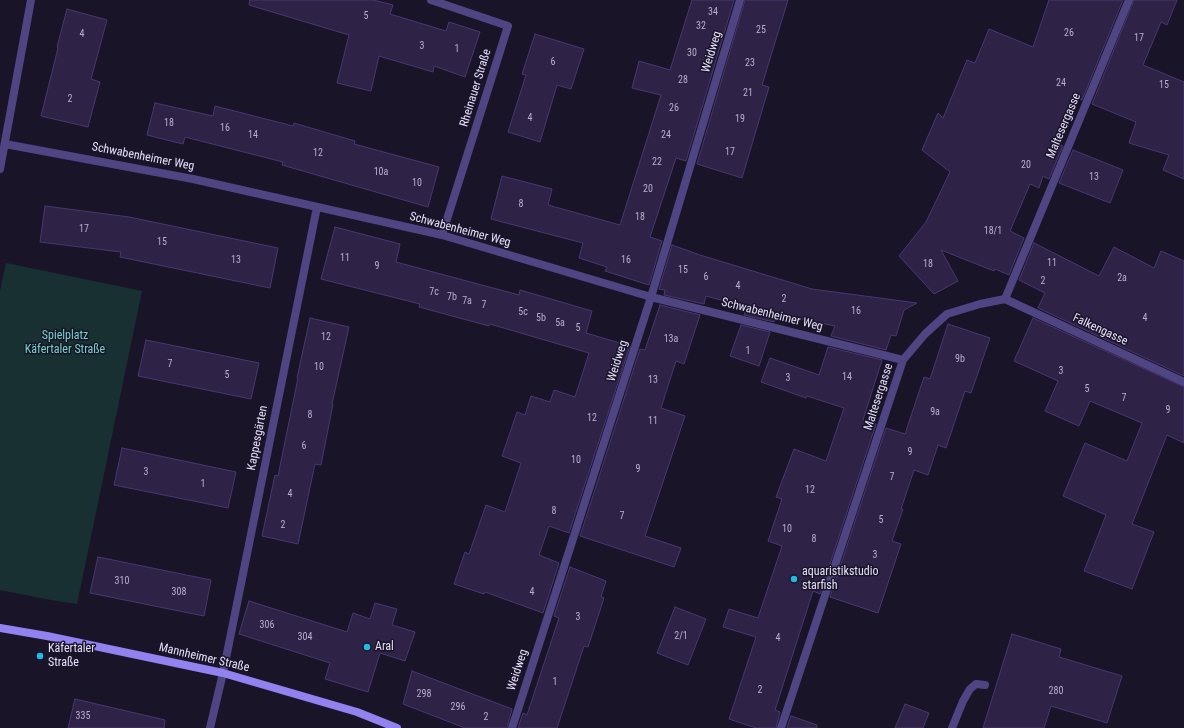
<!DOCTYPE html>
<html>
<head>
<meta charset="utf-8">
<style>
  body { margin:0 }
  canvas { display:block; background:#1a1429 }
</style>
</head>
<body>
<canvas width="1184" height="728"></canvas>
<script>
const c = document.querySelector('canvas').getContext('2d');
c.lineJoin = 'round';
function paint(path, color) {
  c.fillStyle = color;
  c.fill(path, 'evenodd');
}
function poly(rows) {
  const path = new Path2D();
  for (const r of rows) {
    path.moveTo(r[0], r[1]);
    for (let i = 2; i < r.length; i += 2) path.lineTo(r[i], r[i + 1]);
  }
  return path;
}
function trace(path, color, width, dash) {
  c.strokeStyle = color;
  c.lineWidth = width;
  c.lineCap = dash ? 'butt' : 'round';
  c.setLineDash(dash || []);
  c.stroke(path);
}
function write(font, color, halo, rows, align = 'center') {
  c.font = font + ' "Roboto Condensed",sans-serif';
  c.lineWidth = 3;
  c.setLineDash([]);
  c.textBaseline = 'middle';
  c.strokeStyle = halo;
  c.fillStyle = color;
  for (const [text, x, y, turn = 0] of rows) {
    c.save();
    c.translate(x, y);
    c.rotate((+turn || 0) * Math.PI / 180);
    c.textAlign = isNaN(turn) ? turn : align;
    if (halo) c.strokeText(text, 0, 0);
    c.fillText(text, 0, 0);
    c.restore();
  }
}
paint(poly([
  [6,263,142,291,77,604,51,600,0,590,0,291]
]), '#183032');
const building = poly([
  [250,0,373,0,393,5,390,14,446,31,449,22,480,32,465,77,434,66,433,72,379,56,371,91,337,83,349,35,249,5,250,0],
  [692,0,734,0,686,161,676,158,650,237,662,241,649,285,605,271,607,267,579,258,583,243,491,219,502,176,552,189,548,205,620,225,661,95,632,88,639,61,670,70,692,0],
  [745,0,788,0,762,85,769,87,742,178,697,164,745,0],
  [1049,0,1123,0,1082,100,1076,98,1068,117,1057,144,1063,146,1049,179,1043,176,1039,188,1030,184,1010,231,1024,238,1009,275,995,269,994,271,941,250,958,281,934,294,899,256,926,222,950,172,922,150,938,113,943,118,967,60,975,63,989,29,1033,47,1049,0],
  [1134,0,1177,0,1167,25,1161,22,1143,65,1184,82,1184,179,1163,170,1169,155,1129,143,1136,122,1092,104,1134,0],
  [67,9,107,20,91,79,100,82,88,127,41,116,58,48,57,47,67,9],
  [535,34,584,49,571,89,557,85,540,142,508,132,526,75,522,74,535,34],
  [155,103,213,116,215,106,293,126,294,123,355,141,354,144,439,167,428,207,282,165,283,162,185,137,183,144,147,135,155,103],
  [1073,150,1123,170,1110,203,1059,183,1073,150],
  [45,206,129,217,278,248,270,288,120,257,121,252,40,242,45,206],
  [335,227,400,244,396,262,519,295,520,290,592,311,586,333,630,346,569,533,549,526,539,555,559,563,543,613,485,592,484,594,454,584,465,552,469,554,486,505,505,512,521,463,502,456,517,412,525,415,531,396,550,402,554,390,575,397,589,353,490,324,489,326,419,307,420,304,321,279,335,227],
  [1034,243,1099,276,1114,247,1154,268,1161,251,1184,261,1184,376,1038,308,1045,293,1019,280,1034,243],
  [672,245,700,255,812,289,917,303,904,310,896,336,891,335,886,350,831,336,835,326,776,314,774,322,744,315,747,307,706,296,704,304,664,295,665,290,659,289,672,245],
  [660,305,700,315,684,364,676,361,661,408,685,416,645,536,681,548,674,567,580,536,640,349,645,350,660,305],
  [310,318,349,327,332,404,333,404,321,465,315,464,298,544,262,536,275,475,278,476,298,378,297,378,310,318],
  [1033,318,1184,387,1184,443,1167,435,1132,524,1154,532,1132,589,1084,571,1106,515,1063,496,1085,443,1127,461,1142,423,1090,401,1079,426,1045,411,1058,381,1014,361,1033,318],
  [948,324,990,338,971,393,965,391,946,448,938,445,928,475,914,470,901,509,903,509,892,541,901,544,878,613,830,597,886,428,905,434,924,377,930,379,948,324],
  [741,325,770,332,759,366,730,356,741,325],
  [146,340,259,363,251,399,138,376,146,340],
  [828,347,882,360,863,420,876,424,820,594,813,591,775,710,780,712,776,728,756,728,729,719,756,637,723,627,729,609,758,618,782,546,768,541,782,499,776,497,794,449,826,461,844,408,807,396,806,398,761,382,770,358,819,375,828,347],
  [122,448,236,472,228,508,114,485,122,448],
  [98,557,211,580,204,616,90,593,98,557],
  [570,567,606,581,601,597,604,598,588,647,584,646,557,728,518,728,523,713,527,715,559,618,554,616,570,567],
  [249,601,347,632,353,613,370,619,375,603,397,609,392,625,415,632,405,661,380,653,368,692,325,679,330,663,239,634,249,601],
  [675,607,706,619,688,665,657,653,675,607],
  [1012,634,1061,649,1059,657,1122,676,1107,723,1051,706,1044,728,983,728,1012,634],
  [412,671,512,709,507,728,465,728,403,704,412,671],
  [75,699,165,720,164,728,68,728,75,699],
  [905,704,929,713,923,728,895,728,905,704],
  [791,716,817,725,817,728,787,728,791,716]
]);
paint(building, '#2e2247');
trace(building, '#493771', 1);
trace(poly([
  [952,728,963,701,970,689,976,684,985,685]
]), '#4e4582', 8);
trace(poly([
  [431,0,508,26,442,235],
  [5,144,193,179,442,235,651,297,903,360],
  [0,169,31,0],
  [1005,299,1184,382],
  [210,728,223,673,317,207],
  [512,728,651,297,740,0],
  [781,728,903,360,925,334,947,314,980,304,1005,299,1129,0]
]), '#4e4582', 8);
trace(poly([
  [0,628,47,636,223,673,357,712,397,728]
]), '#9182f0', 8);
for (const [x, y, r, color] of [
  [794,579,4,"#22bae4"],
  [367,647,4,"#22bae4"],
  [40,656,4,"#22bae4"]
]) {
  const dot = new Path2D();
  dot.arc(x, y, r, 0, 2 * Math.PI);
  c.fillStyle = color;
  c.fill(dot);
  trace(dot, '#1a1429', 1.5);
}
write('10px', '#b8b0ce', null, [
  ["34",713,12],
  ["5",366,16],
  ["32",701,26],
  ["25",761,30],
  ["26",1069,33],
  ["4",82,34],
  ["17",1139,38],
  ["3",422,46],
  ["1",457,49],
  ["30",692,53],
  ["6",553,62],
  ["23",750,63],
  ["28",683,80],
  ["24",1061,83],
  ["15",1164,85],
  ["21",748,93],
  ["2",70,99],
  ["26",674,108],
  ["4",530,118],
  ["19",740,119],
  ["18",169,123],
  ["16",225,128],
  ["14",253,135],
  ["24",666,135],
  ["17",730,152],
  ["12",318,153],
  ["22",657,162],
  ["20",1026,165],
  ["10a",381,172],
  ["13",1094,177],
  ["10",417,183],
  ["20",648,189],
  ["8",521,204],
  ["18",640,217],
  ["17",84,229],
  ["18/1",993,231],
  ["15",162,242],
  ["11",345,258],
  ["13",236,260],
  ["16",626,260],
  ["11",1052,263],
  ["18",928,264],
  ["9",377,266],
  ["15",683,270],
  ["6",706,277],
  ["2a",1122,278],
  ["2",1043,281],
  ["4",738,286],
  ["7c",434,292],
  ["7b",452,297],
  ["2",784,299],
  ["7a",467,301],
  ["7",484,305],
  ["16",856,311],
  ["5c",523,312],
  ["5b",541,318],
  ["4",1145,318],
  ["5a",560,323],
  ["5",578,328],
  ["12",326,337],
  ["13a",671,339],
  ["1",748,351],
  ["9b",960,359],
  ["7",170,364],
  ["10",319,367],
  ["3",1061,371],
  ["5",227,375],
  ["14",847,377],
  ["3",788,378],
  ["13",653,380],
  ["5",1087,389],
  ["7",1124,398],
  ["9",1168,410],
  ["9a",935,412],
  ["8",310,415],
  ["12",592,418],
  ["11",653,421],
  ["6",304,446],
  ["9",910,452],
  ["10",576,460],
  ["9",638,469],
  ["3",146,472],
  ["7",892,477],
  ["1",203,484],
  ["12",810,490],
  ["4",290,494],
  ["8",554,511],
  ["7",622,516],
  ["5",881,520],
  ["2",283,525],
  ["10",787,529],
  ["8",814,539],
  ["3",875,555],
  ["310",122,581],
  ["308",179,592],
  ["4",532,592],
  ["3",578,617],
  ["306",267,625],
  ["2/1",681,636],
  ["304",305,637],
  ["4",778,638],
  ["1",555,682],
  ["2",760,690],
  ["280",1056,691],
  ["298",424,694],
  ["296",458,707],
  ["335",83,716],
  ["2",486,717]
]);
write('12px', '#e6dffb', '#1a1429', [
  ["Weidweg",712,52,-73],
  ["Rheinauer Straße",476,88,-73],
  ["Maltesergasse",1064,126,-67],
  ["Schwabenheimer Weg",143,157,11],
  ["Schwabenheimer Weg",460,230,15],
  ["Schwabenheimer Weg",772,315,14],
  ["Falkengasse",1100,330,25],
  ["Weidweg",618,361,-72],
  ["Maltesergasse",879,397,-72],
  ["Kappesgärten",258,438,-79],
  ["Mannheimer Straße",204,658,13],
  ["Weidweg",518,670,-72]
]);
write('12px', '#73d4c7', '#1a1429', [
  ["Spielplatz",65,336],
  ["Käfertaler Straße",65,350]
]);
write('12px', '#e6dffb', '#1a1429', [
  ["aquaristikstudio",802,572],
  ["starfish",802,586],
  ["Aral",375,647],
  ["Käfertaler",48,649],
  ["Straße",48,663]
], 'left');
</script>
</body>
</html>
